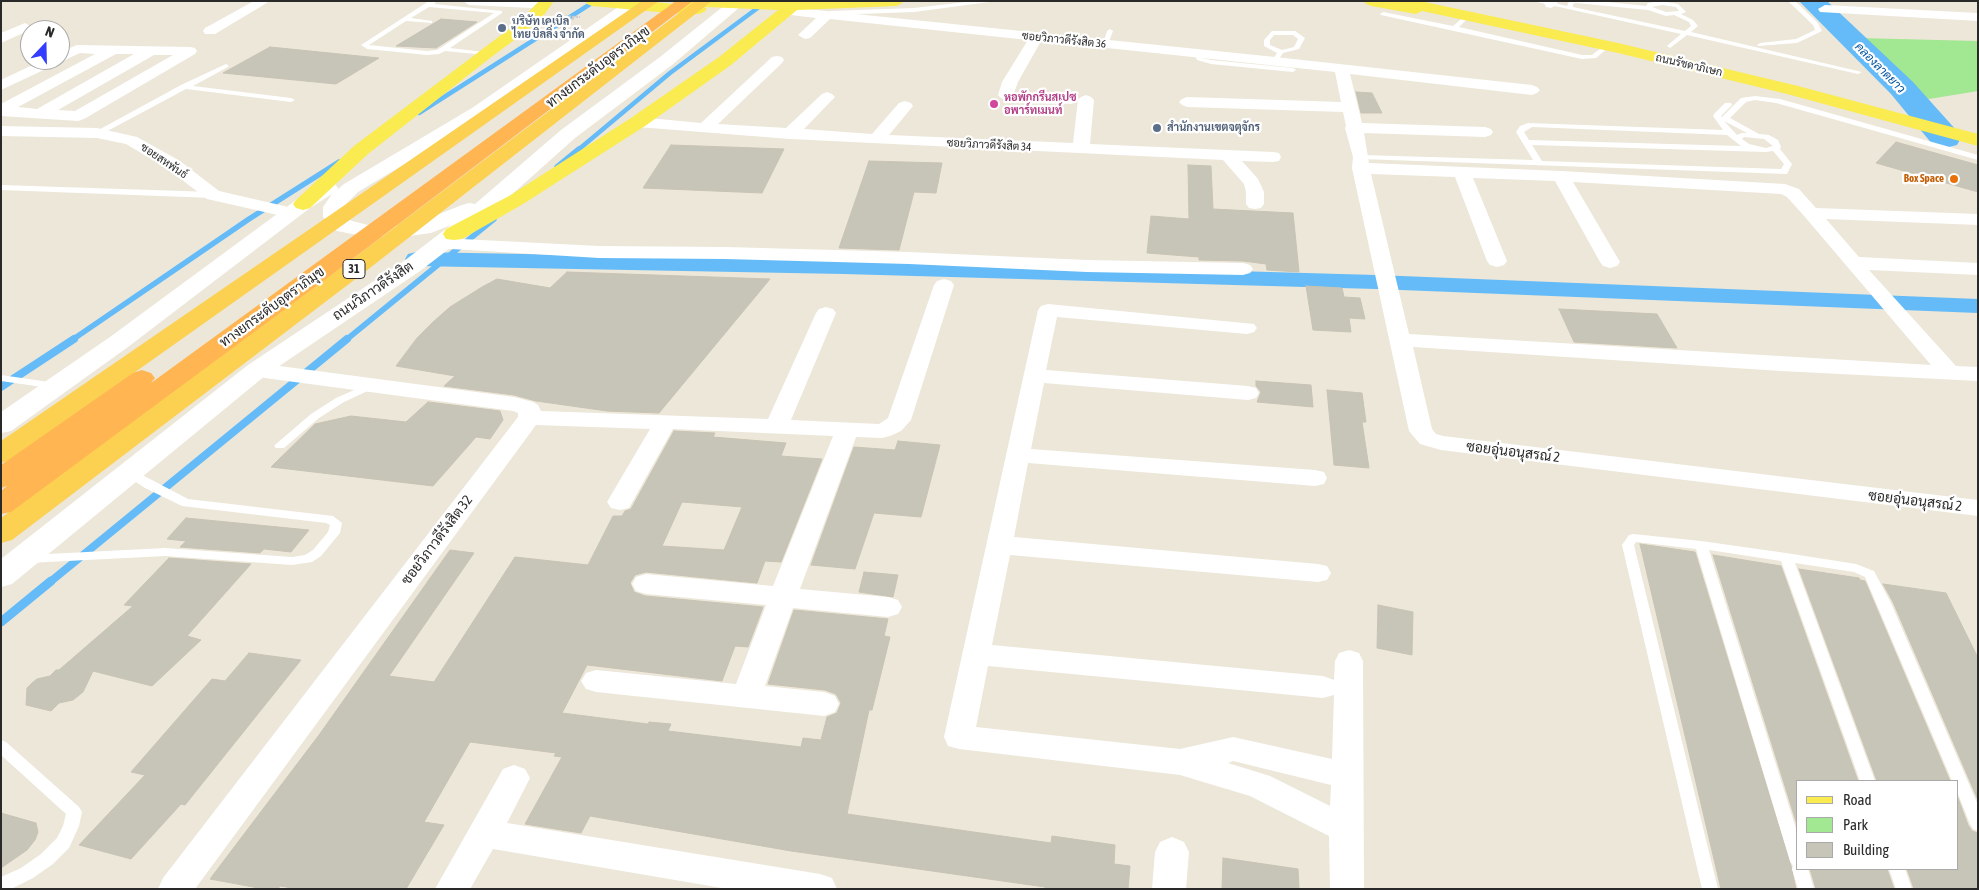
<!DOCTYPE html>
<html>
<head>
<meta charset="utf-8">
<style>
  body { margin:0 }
  #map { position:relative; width:1979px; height:890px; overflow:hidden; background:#ece7d9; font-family:"Asap Condensed",sans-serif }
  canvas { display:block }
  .frame { position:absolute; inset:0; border:2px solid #292929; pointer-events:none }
  .legend { position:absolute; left:1796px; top:780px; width:162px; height:90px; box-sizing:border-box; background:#fff; border:1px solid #a9a9a9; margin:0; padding:6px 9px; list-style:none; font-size:15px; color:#292929 }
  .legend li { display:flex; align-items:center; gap:10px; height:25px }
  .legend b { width:25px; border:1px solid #a9a9a9 }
  .north { position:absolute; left:20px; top:20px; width:50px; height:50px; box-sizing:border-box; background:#fff; border:1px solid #a9a9a9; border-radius:50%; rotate:21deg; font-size:14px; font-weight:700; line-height:20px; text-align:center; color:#292929 }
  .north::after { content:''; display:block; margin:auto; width:18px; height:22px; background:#343cff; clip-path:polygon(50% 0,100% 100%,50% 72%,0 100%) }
</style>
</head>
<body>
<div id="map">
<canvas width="1979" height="890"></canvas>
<div class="frame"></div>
<ul class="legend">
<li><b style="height:6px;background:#faeb50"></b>Road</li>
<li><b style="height:14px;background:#a2e791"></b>Park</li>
<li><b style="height:14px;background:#c7c5b8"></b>Building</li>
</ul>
<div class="north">N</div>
</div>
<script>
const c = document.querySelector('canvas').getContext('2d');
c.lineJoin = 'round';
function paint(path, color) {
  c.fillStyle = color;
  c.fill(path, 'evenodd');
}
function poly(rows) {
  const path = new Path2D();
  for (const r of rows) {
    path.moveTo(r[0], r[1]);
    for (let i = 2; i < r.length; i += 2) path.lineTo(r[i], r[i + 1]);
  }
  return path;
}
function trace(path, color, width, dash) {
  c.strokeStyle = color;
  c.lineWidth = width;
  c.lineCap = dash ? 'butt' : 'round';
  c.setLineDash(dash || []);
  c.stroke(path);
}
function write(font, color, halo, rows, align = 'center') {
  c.font = font + ' "Asap Condensed",Sarabun,sans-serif';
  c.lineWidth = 4.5;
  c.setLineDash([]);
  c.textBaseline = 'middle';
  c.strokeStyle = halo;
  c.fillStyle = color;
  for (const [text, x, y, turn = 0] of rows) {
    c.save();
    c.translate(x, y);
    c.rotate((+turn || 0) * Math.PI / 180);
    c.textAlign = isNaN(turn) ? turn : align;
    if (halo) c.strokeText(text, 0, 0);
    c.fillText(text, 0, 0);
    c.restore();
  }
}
paint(poly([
  [1858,38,1978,41,1978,91,1929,99,1915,94]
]), '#a2e791');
trace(poly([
  [419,113,595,1],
  [578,150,670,73,763,4]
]), '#64bbf7', 4.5);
trace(poly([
  [557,167,579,149],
  [72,340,249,219,339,162],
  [346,340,494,219]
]), '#64bbf7', 5.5);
trace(poly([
  [1,387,74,339],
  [50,582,347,339]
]), '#64bbf7', 8);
trace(poly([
  [1,622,51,581]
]), '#64bbf7', 9);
paint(poly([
  [416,252,844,260,1376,275,1978,299,1978,313,1376,289,844,274,416,266,408,264,405,259,408,254,416,252]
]), '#64bbf7');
paint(poly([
  [1799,1,1827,1,1913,82,1957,131,1961,138,1957,145,1945,148,1933,145,1891,94,1799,1]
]), '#64bbf7');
const building = poly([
  [441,19,477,22,436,48,396,46,441,19],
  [270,47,379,58,336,84,223,73,270,47],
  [1356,92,1372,93,1382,113,1361,113,1356,92],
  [1896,142,1978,165,1978,192,1876,163,1896,142],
  [671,145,784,149,762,193,643,188,671,145],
  [869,161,942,163,936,193,914,192,899,250,839,248,869,161],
  [1188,165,1211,166,1213,209,1293,213,1299,272,1267,270,1266,264,1243,261,1199,260,1199,257,1147,253,1151,216,1189,219,1188,165],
  [567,272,770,279,659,413,607,411,536,401,514,395,444,386,455,376,396,366,417,338,433,322,450,307,482,287,497,279,550,288,567,272],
  [1306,286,1342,288,1344,297,1360,298,1365,319,1349,318,1351,332,1313,330,1306,286],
  [1559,309,1657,314,1677,348,1574,342,1559,309],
  [1256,381,1311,385,1313,407,1257,402,1261,392,1256,386,1256,381],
  [1327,390,1362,393,1366,422,1362,422,1369,468,1334,465,1327,390],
  [428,402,500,411,503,420,490,439,476,437,433,486,271,467,315,424,351,416,406,422,428,402],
  [674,431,715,433,713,437,786,443,781,456,822,459,781,562,765,561,757,583,646,572,635,575,630,583,634,592,645,596,763,607,748,647,735,646,722,681,587,665,562,713,648,724,649,722,671,724,668,731,801,747,803,738,821,740,827,717,837,713,841,703,836,694,825,690,768,684,794,610,888,619,884,636,890,637,872,710,869,710,847,814,1051,843,1052,836,1115,845,1114,864,1130,866,1128,889,1045,889,1045,887,791,851,590,816,581,833,525,824,562,757,554,756,556,753,470,742,424,822,444,825,406,889,299,889,280,886,278,889,264,889,210,879,319,735,450,550,474,553,389,676,434,682,515,557,588,565,613,516,622,516,625,511,631,509,674,431],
  [682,502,742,507,724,550,662,546,682,502],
  [898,441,940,445,921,517,874,513,855,569,811,565,854,447,895,450,898,441],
  [186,518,309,530,291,552,264,549,260,553,180,547,186,541,167,539,186,518],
  [1640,544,1695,552,1791,866,1796,889,1721,889,1640,544],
  [1713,555,1781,566,1858,781,1798,781,1798,828,1713,555],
  [169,558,251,564,187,636,201,640,152,686,93,671,83,692,73,700,59,703,51,711,26,705,27,688,32,683,37,679,50,676,56,670,59,670,133,606,124,605,169,558],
  [1799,569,1859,578,1860,580,1865,581,1950,781,1877,781,1799,569],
  [864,572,898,575,893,597,859,592,864,572],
  [1883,584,1946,593,1978,658,1978,800,1893,602,1883,584],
  [1378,605,1413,612,1412,655,1377,648,1378,605],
  [249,653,301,660,185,805,181,804,131,859,79,845,145,775,131,772,212,679,225,681,249,653],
  [1958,798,1968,825,1972,831,1978,833,1978,889,1914,889,1907,869,1958,869,1958,798],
  [1,813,36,823,38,832,35,840,27,850,1,868,1,813],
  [1223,858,1298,869,1299,889,1222,889,1223,858],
  [1810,869,1887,869,1894,889,1816,889,1810,869]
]);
paint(building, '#c7c5b8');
trace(building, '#c8c3b3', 1);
trace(poly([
  [558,16,580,17],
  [560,27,574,18]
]), '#ccc', 2, [2.5, 1]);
paint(poly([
  [429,1,437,1,434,4,502,11,502,13,450,48,484,52,486,53,486,55,445,51,439,54,427,55,367,49,361,45,429,1],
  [429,7,494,13,437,50,427,51,369,45,406,21,432,23,432,21,411,18,429,7],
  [975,1,997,1,914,12,831,15,828,13,831,11,914,8,975,1],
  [1532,1,1545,1,1567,6,1569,1,1598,1,1646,6,1648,3,1661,1,1678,4,1686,12,1681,14,1693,20,1698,26,1691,32,1862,72,1858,74,1687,35,1670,48,1667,46,1668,45,1681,34,1532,1],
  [1576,3,1648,10,1666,16,1674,15,1689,22,1691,26,1685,31,1573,7,1573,4,1576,3],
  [1662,5,1676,7,1679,11,1666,12,1652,7,1662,5],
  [1788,1,1795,1,1818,23,1822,31,1797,43,1758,46,1757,45,1760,43,1796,39,1815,30,1813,25,1788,1],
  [1383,12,1453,26,1467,14,1470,16,1459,27,1582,55,1592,55,1605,45,1610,46,1596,58,1582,59,1381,15,1380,14,1383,12],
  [1110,29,1113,31,1108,44,1103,45,1107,31,1110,29],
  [1272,31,1295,31,1305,38,1299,49,1283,53,1277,62,1275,63,1272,61,1277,53,1264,46,1264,40,1272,31],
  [1274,35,1293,35,1298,39,1294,47,1282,50,1270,45,1270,40,1274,35],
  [1194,52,1198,52,1202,58,1211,60,1293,68,1296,70,1293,72,1211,64,1197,60,1194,52],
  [226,64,229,66,228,67,193,86,291,98,295,100,291,102,186,89,100,135,93,133,181,85,226,64],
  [1755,96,1780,99,1978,155,1978,160,1776,103,1755,100,1746,102,1730,118,1759,134,1769,135,1778,140,1781,147,1780,149,1792,164,1787,174,1361,159,1357,157,1361,155,1533,160,1516,132,1520,126,1528,123,1723,130,1713,116,1714,114,1725,103,1731,103,1732,105,1721,116,1722,117,1741,98,1755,96],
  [1724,121,1747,133,1742,133,1737,135,1724,121],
  [1532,127,1727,135,1741,146,1529,140,1524,132,1532,127],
  [1744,137,1764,139,1773,146,1766,148,1749,144,1742,139,1744,137],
  [1532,145,1766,152,1773,151,1784,164,1781,169,1542,161,1532,145],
  [1,185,213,192,217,195,213,198,1,190,1,185],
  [1,375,56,383,61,386,56,389,1,381,1,375],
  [370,383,375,386,374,388,344,402,319,418,284,448,276,448,274,446,276,444,311,414,336,398,370,383],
  [131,469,188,499,333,516,342,523,340,533,321,556,312,562,292,565,165,556,28,563,24,562,22,559,24,556,28,555,165,548,292,557,305,555,313,550,328,532,330,525,326,523,182,506,145,488,127,476,125,473,127,470,131,469],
  [1633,534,1701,541,1786,553,1856,564,1874,571,1891,603,1978,805,1978,831,1973,829,1970,824,1958,794,1958,781,1952,781,1865,577,1854,572,1795,563,1875,781,1860,781,1781,561,1709,550,1798,835,1798,869,1808,869,1814,889,1798,889,1792,869,1793,866,1790,861,1696,549,1636,542,1634,545,1718,889,1702,889,1622,545,1629,535,1633,534],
  [1,740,6,742,79,807,82,812,79,826,69,848,53,864,33,878,11,889,1,889,1,877,21,868,41,854,57,838,63,826,66,814,1,755,1,740],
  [1889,869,1905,869,1912,889,1896,889,1889,869]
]), '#fff');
paint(poly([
  [254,1,270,1,215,34,205,34,203,31,205,28,254,1],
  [463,1,537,1,539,4,532,8,469,5,463,1],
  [1543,1,1556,1,1558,4,1551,8,1546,7,1543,1],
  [1825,5,1978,13,1978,21,1820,12,1818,9,1825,5],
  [787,7,1275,57,1532,85,1537,87,1540,90,1537,93,1532,95,1350,74,1362,123,1485,127,1491,129,1493,132,1491,135,1485,137,1364,133,1369,163,1561,171,1785,184,1799,189,1816,208,1978,214,1978,225,1826,219,1859,257,1978,263,1978,275,1869,270,1956,366,1978,367,1978,381,1781,371,1413,347,1432,429,1436,434,1443,436,1978,500,1978,516,1441,450,1420,444,1409,431,1352,168,1353,157,1345,128,1346,126,1343,112,1187,107,1182,105,1179,102,1182,99,1187,97,1341,102,1335,72,1041,41,1018,82,1014,93,1071,94,1076,96,1079,99,1076,102,1071,104,1016,103,1001,98,998,95,1002,82,1028,40,830,19,810,38,805,39,798,35,816,18,782,14,780,11,787,7],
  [1371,174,1455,177,1487,261,1490,265,1497,267,1504,265,1507,261,1473,178,1555,181,1600,262,1603,266,1610,268,1617,266,1620,262,1573,182,1781,194,1787,197,1805,217,1931,365,1409,334,1371,174],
  [25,23,32,27,30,30,1,43,1,33,25,23],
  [77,45,190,47,195,48,197,51,195,54,84,119,78,121,1,116,1,104,95,54,80,53,1,90,1,80,43,60,60,60,60,52,77,45],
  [116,54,134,54,37,109,18,107,116,54],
  [154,55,173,55,75,111,58,110,154,55],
  [777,56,782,57,784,60,782,63,718,124,786,128,822,94,827,92,832,94,835,97,804,129,872,134,899,103,905,101,911,103,913,106,889,135,1073,143,1078,100,1081,97,1086,95,1091,97,1094,100,1090,144,1273,152,1279,153,1281,157,1279,161,1273,162,1242,161,1258,179,1264,192,1264,204,1261,208,1255,209,1249,208,1246,204,1246,192,1244,184,1223,160,790,139,638,127,632,125,630,122,632,119,638,117,701,123,772,57,777,56],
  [1,126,97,128,137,137,180,161,219,191,297,209,300,213,297,217,291,218,207,199,168,169,126,144,97,138,1,136,1,126],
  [442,238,599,246,725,247,909,252,1087,260,1243,263,1250,265,1253,269,1250,273,1243,275,1087,272,909,264,725,259,599,258,435,248,433,244,435,240,442,238],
  [944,279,951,281,954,285,911,420,901,431,890,436,882,438,856,437,800,589,888,597,898,600,902,607,898,614,888,617,793,608,765,686,824,692,835,696,839,704,835,712,824,716,596,692,586,689,581,681,586,673,596,670,736,684,766,605,646,594,636,591,632,584,636,577,646,574,773,586,833,436,673,429,629,508,620,510,611,508,607,502,650,429,536,425,195,889,158,889,163,878,518,417,518,413,513,411,257,377,249,375,246,370,249,365,257,363,514,397,533,402,538,405,541,411,768,419,816,313,819,309,826,307,833,309,836,313,791,420,879,424,888,418,934,285,937,281,944,279],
  [1048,304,1254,324,1257,328,1254,332,1247,334,1057,317,1046,370,1248,386,1256,388,1259,393,1256,398,1248,400,1044,383,1031,449,1315,470,1324,472,1327,478,1324,484,1315,486,1028,463,1014,537,1318,564,1327,566,1331,573,1327,580,1318,582,1010,555,992,645,1323,676,1334,680,1335,661,1339,653,1349,650,1359,653,1363,661,1364,889,1330,889,1329,836,1250,796,1180,775,959,749,948,746,944,737,1038,310,1041,306,1048,304],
  [988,666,1323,698,1334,695,1332,759,1233,737,1180,749,976,727,988,666],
  [1233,761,1331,785,1330,806,1270,776,1228,763,1233,761],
  [514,765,525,769,530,778,507,823,820,874,832,878,837,889,728,889,493,849,470,889,435,889,503,769,514,765],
  [1172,837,1184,842,1189,852,1186,889,1152,889,1155,852,1160,842,1172,837]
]), '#fff');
paint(poly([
  [627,1,644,1,484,116,358,192,343,207,344,215,352,221,368,225,402,225,419,222,462,205,469,203,475,204,561,130,660,57,730,1,747,1,672,65,575,138,462,239,420,271,266,375,12,584,1,587,1,559,248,365,404,261,451,225,431,233,402,237,368,237,337,231,323,217,323,207,332,194,310,208,128,347,11,431,1,433,1,412,110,337,296,200,321,184,328,182,335,184,338,188,337,190,344,184,472,108,627,1]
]), '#fff');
paint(poly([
  [539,1,554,1,544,15,533,26,490,58,368,154,310,208,303,210,296,208,293,204,296,200,354,146,521,20,539,1],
  [585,1,645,1,674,4,673,1,903,1,901,4,896,6,797,10,731,65,645,126,523,204,462,239,454,240,446,239,443,234,446,229,509,196,631,118,719,57,778,10,705,7,707,9,704,12,699,14,669,13,592,6,587,4,585,1],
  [1364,1,1420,1,1618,43,1798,86,1978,134,1978,146,1787,94,1618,53,1422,11,1416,14,1371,6,1366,4,1364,1]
]), '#faeb50');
paint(poly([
  [642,1,659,1,11,460,1,463,1,441,642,1],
  [695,1,712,1,366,271,12,540,1,543,1,518,350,261,695,1]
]), '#fcd051');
paint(poly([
  [676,1,693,1,330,276,11,512,1,514,1,491,7,486,1,488,1,465,133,373,142,370,151,373,155,378,151,383,676,1]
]), '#ffb652');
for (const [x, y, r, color] of [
  [502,28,5,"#5c6f8a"],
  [994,104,5,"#d1479c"],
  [1157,128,5,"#5c6f8a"],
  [1954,179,5,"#e8710a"]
]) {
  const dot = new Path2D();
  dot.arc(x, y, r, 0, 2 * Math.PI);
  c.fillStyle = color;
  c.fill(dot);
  trace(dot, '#fff', 2);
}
write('bold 11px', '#4e5e75', '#fff', [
  ["บริษัท เคเบิล",512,22],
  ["ไทย บิลลิ่ง จำกัด",512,35],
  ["สำนักงานเขตจตุจักร",1167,128]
], 'left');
write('11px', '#292929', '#fff', [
  ["ซอยวิภาวดีรังสิต 36",1064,40,6],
  ["ถนนรัชดาภิเษก",1689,65,13],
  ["ซอยวิภาวดีรังสิต 34",989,145,3],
  ["ซอยสหพันธ์",164,161,34]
]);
write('bold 11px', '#b23c85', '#fff', [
  ["หอพักกรีนสเปซ",1004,98],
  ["อพาร์ทเมนท์",1004,111]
], 'left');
write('bold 11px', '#c56008', '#fff', [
  ["Box Space",1944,179]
], 'right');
write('italic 12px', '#0455a2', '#fff', [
  ["คลองลาดยาว",1880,68,45]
]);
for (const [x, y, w] of [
  [354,269,22]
]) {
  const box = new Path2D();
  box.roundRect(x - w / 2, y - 9.5, w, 19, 4);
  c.fillStyle = '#fff';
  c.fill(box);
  trace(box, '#292929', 1);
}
write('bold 12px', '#292929', null, [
  ["31",354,269]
]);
write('14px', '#292929', '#fff', [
  ["ทางยกระดับอุตราภิมุข",598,67,-37],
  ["ถนนวิภาวดีรังสิต",373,291,-34],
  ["ทางยกระดับอุตราภิมุข",272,307,-36],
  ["ซอยอุ่นอนุสรณ์ 2",1513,452,7],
  ["ซอยอุ่นอนุสรณ์ 2",1915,501,7],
  ["ซอยวิภาวดีรังสิต 32",437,540,-53]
]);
</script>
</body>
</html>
